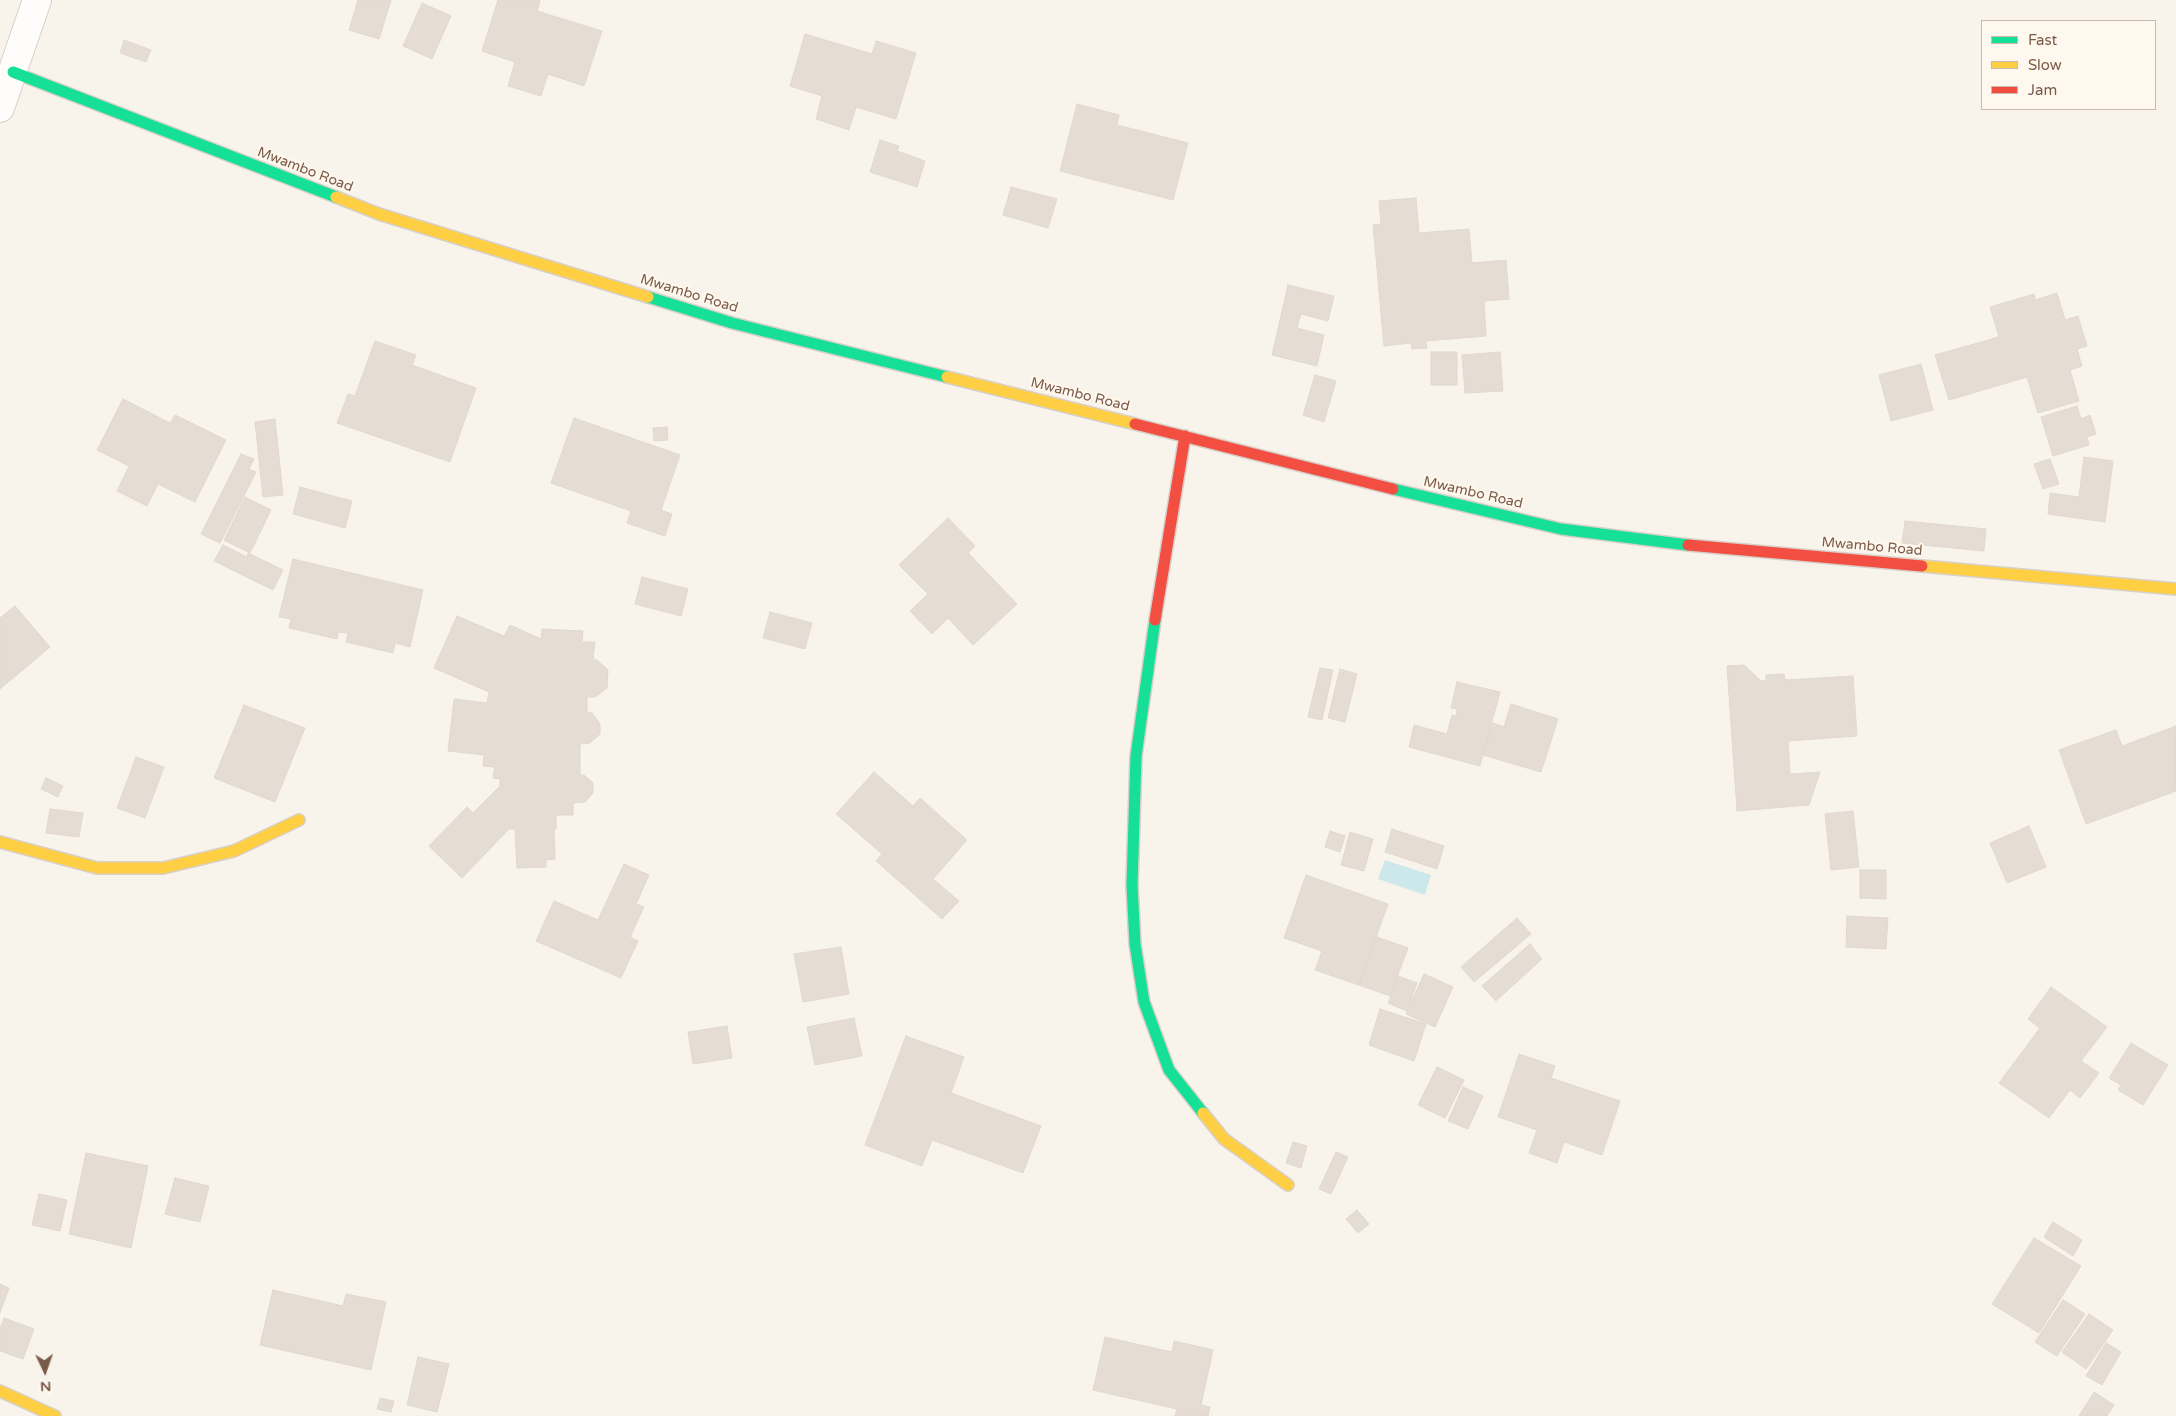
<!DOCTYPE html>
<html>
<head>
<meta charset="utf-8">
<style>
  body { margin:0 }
  #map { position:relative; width:2176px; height:1416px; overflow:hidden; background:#f8f4ec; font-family:"Varela Round",sans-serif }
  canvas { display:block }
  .legend { position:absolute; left:1981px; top:20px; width:175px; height:90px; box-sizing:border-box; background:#fff8ee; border:1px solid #cab9ac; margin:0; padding:6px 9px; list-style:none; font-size:15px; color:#7a5a48 }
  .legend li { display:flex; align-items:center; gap:10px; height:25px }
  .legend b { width:25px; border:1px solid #cab9ac }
  .north { position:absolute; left:20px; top:1346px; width:50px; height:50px; -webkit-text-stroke:4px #fff8ee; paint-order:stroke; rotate:177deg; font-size:14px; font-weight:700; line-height:20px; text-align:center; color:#7a5a48 }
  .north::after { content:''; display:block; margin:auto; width:18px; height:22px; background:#7a5a48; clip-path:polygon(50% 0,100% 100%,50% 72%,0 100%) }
</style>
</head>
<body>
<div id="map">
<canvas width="2176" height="1416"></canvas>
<ul class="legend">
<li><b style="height:6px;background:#16e098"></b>Fast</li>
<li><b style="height:6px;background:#ffcf43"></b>Slow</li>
<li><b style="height:6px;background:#f24e42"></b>Jam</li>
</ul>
<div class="north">N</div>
</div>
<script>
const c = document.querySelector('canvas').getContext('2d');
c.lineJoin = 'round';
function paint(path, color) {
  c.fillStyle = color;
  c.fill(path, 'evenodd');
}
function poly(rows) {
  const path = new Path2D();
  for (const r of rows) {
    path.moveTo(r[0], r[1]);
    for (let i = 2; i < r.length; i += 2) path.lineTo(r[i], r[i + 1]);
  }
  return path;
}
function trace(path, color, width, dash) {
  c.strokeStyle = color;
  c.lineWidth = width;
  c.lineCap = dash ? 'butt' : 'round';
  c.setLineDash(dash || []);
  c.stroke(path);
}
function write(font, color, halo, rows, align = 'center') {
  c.font = font + ' "Varela Round",sans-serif';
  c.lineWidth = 4;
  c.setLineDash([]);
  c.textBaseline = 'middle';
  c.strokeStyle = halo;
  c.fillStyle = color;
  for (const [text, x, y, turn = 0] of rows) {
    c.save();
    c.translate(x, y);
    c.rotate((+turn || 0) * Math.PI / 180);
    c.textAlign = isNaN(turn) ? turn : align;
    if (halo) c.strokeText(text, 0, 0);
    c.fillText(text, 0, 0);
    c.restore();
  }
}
paint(poly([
  [1385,860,1431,875,1425,895,1378,879]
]), '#cce8eb');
const building = poly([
  [358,0,391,0,379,39,349,30,358,0],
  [498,0,539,0,540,1,537,11,602,31,584,86,548,74,541,96,508,86,515,62,482,51,498,0],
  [422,3,451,16,432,59,403,46,422,3],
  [805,34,872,54,876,41,916,53,896,119,856,107,849,130,816,119,822,96,790,86,805,34],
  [124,40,151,50,146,62,120,53,124,40],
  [1077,104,1119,115,1117,125,1188,143,1173,200,1060,171,1077,104],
  [880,140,899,146,897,151,925,161,917,187,870,172,880,140],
  [1011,187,1057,199,1048,228,1003,215,1011,187],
  [1416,198,1419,233,1469,229,1472,263,1506,260,1509,299,1484,301,1486,336,1426,341,1427,348,1412,349,1411,343,1384,346,1373,225,1381,224,1379,201,1416,198],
  [1288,285,1334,296,1328,321,1301,314,1297,328,1324,335,1317,366,1272,355,1288,285],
  [2057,293,2065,320,2078,316,2087,346,2077,349,2082,366,2070,370,2079,401,2038,413,2027,377,1949,400,1935,355,1999,337,1990,307,2034,294,2035,300,2057,293],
  [375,341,416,355,412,365,476,388,450,462,337,423,348,394,355,396,375,341],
  [1431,352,1457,352,1457,385,1431,385,1431,352],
  [1500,352,1503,391,1465,393,1462,355,1500,352],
  [1921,364,1933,410,1891,421,1879,375,1921,364],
  [1315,375,1336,381,1324,422,1303,415,1315,375],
  [123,399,170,423,175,415,226,440,195,502,158,484,147,506,117,491,129,466,97,450,123,399],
  [2077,406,2081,419,2090,415,2096,434,2087,437,2089,445,2053,456,2041,417,2077,406],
  [574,418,680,455,661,510,672,514,665,536,627,523,631,511,551,483,574,418],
  [275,419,283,495,263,497,255,422,275,419],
  [667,427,668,440,654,441,653,428,667,427],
  [241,454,254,459,249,469,256,472,220,543,201,534,241,454],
  [2084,457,2113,461,2105,522,2048,514,2050,493,2079,497,2084,457],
  [2050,459,2059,484,2043,489,2034,464,2050,459],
  [300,487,352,501,345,528,293,514,300,487],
  [245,497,271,510,250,553,224,540,245,497],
  [948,518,975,546,968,553,1017,604,973,645,948,618,932,634,910,611,928,594,899,565,948,518],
  [1905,521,1986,529,1984,551,1902,543,1905,521],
  [223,545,247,557,248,553,283,570,273,590,214,561,223,545],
  [293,559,423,590,410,647,395,643,393,653,346,642,348,633,338,632,337,639,289,628,291,619,279,617,293,559],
  [642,577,688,589,681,616,635,604,642,577],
  [15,606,50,647,0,689,0,618,15,606],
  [770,612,812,623,805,649,763,638,770,612],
  [457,616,504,636,510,625,541,639,542,629,583,631,582,642,595,642,593,659,597,660,608,670,607,688,595,697,587,697,587,712,592,713,600,724,600,734,590,743,580,744,580,775,584,775,593,783,593,793,585,802,573,803,573,815,556,815,556,829,554,830,555,859,546,860,546,867,517,868,515,829,509,829,462,878,429,846,467,807,473,813,500,786,500,779,493,778,495,767,483,766,484,755,448,751,454,699,487,703,489,692,434,668,457,616],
  [1744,665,1761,681,1766,681,1766,675,1784,674,1785,680,1853,676,1857,736,1788,741,1790,774,1820,772,1809,805,1737,811,1727,666,1744,665],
  [1320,668,1333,670,1322,720,1308,717,1320,668],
  [1340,669,1357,674,1345,722,1328,718,1340,669],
  [1457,682,1500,692,1480,766,1409,747,1414,725,1447,734,1452,715,1456,716,1457,709,1451,708,1457,682],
  [1511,704,1558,719,1541,772,1483,755,1493,723,1504,727,1511,704],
  [244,705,305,728,275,802,214,778,244,705],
  [2176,726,2176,791,2086,824,2059,750,2116,730,2122,746,2176,726],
  [136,757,164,767,145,818,117,808,136,757],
  [874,772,913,806,920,798,967,840,933,879,959,901,942,919,876,861,882,854,836,814,874,772],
  [46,778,63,786,58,797,41,789,46,778],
  [50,809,83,813,79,837,46,833,50,809],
  [1853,811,1859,867,1831,870,1825,814,1853,811],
  [2029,826,2046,867,2007,883,1990,843,2029,826],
  [1392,829,1444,846,1437,869,1385,852,1392,829],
  [1330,831,1345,836,1340,852,1325,847,1330,831],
  [1350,832,1373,839,1364,871,1341,865,1350,832],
  [624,864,649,875,636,904,644,907,630,937,638,941,621,978,536,941,554,901,598,920,624,864],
  [1860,870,1886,870,1886,899,1860,898,1860,870],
  [1306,875,1388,904,1359,985,1315,970,1322,951,1284,938,1306,875],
  [1847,916,1888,918,1886,949,1846,947,1847,916],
  [1517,918,1531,934,1474,982,1461,967,1517,918],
  [1377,937,1408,948,1390,996,1359,985,1377,937],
  [1530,944,1542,959,1496,1001,1482,986,1530,944],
  [841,947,849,994,803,1002,794,954,841,947],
  [1424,974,1453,987,1435,1027,1406,1014,1424,974],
  [1398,976,1417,983,1407,1011,1388,1003,1398,976],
  [2051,987,2107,1027,2081,1061,2099,1073,2080,1098,2070,1090,2049,1118,1999,1083,2040,1028,2028,1019,2051,987],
  [1380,1009,1426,1024,1414,1061,1369,1045,1380,1009],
  [854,1018,862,1056,815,1065,807,1027,854,1018],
  [727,1026,732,1058,693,1064,688,1032,727,1026],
  [906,1036,964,1057,951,1093,1041,1126,1023,1173,932,1140,922,1166,865,1145,906,1036],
  [2131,1043,2168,1065,2143,1105,2118,1090,2121,1085,2109,1078,2131,1043],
  [1519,1054,1555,1066,1551,1078,1620,1101,1602,1155,1564,1142,1557,1163,1529,1153,1537,1130,1498,1117,1519,1054],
  [1437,1067,1464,1080,1445,1118,1418,1105,1437,1067],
  [1463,1087,1483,1096,1468,1129,1448,1121,1463,1087],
  [1293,1142,1307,1146,1301,1168,1286,1163,1293,1142],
  [1336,1152,1348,1157,1331,1194,1319,1189,1336,1152],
  [86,1153,148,1166,131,1248,69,1234,86,1153],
  [175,1178,209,1186,200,1222,165,1214,175,1178],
  [39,1194,67,1200,60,1231,32,1225,39,1194],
  [1357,1210,1369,1224,1358,1233,1346,1219,1357,1210],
  [2053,1222,2082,1240,2073,1256,2044,1237,2053,1222],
  [2034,1238,2081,1266,2039,1333,1992,1304,2034,1238],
  [0,1284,9,1288,0,1313,0,1284],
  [273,1290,343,1306,346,1294,386,1302,371,1370,260,1345,273,1290],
  [2063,1300,2085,1314,2057,1356,2035,1342,2063,1300],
  [2089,1314,2113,1330,2086,1369,2062,1352,2089,1314],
  [4,1318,34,1329,23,1359,0,1351,0,1329,4,1318],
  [1105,1337,1172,1352,1174,1341,1213,1350,1201,1405,1210,1407,1208,1416,1175,1416,1177,1409,1093,1390,1105,1337],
  [2106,1343,2121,1352,2102,1385,2086,1376,2106,1343],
  [418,1357,449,1364,437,1412,407,1405,418,1357],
  [2094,1392,2114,1405,2107,1416,2079,1416,2094,1392],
  [380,1398,394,1401,391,1412,377,1409,380,1398]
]);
paint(building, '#e5dcd3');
trace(building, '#e2d7cd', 1);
const street = poly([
  [0,108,37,0]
]);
const fast = poly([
  [13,72,336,197],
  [648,297,732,323,947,377],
  [1393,489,1561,529,1688,545],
  [1155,620,1136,756,1132,885,1135,944,1144,1002,1169,1070,1203,1113]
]);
const slow = poly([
  [336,197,379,214,648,297],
  [947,377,1135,424],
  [1922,566,2176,589],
  [0,842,97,868,163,868,234,851,299,820],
  [1203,1113,1224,1139,1288,1185],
  [0,1391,55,1416]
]);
const jam = poly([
  [1135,424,1393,489],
  [1688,545,1922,566],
  [1155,620,1185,436]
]);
trace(street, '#d7d0c8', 30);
trace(fast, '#d8d0c8', 14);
trace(slow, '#d8d0c8', 14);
trace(jam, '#d8d0c8', 14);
trace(street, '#fefdfc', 28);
trace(fast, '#16e098', 11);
trace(slow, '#ffcf43', 11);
trace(jam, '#f24e42', 11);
write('14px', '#7a5a48', '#fff8ee', [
  ["Mwambo Road",305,170,21],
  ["Mwambo Road",689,294,17],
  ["Mwambo Road",1080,395,14],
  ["Mwambo Road",1473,493,13],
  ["Mwambo Road",1872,547,5]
]);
</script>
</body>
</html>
